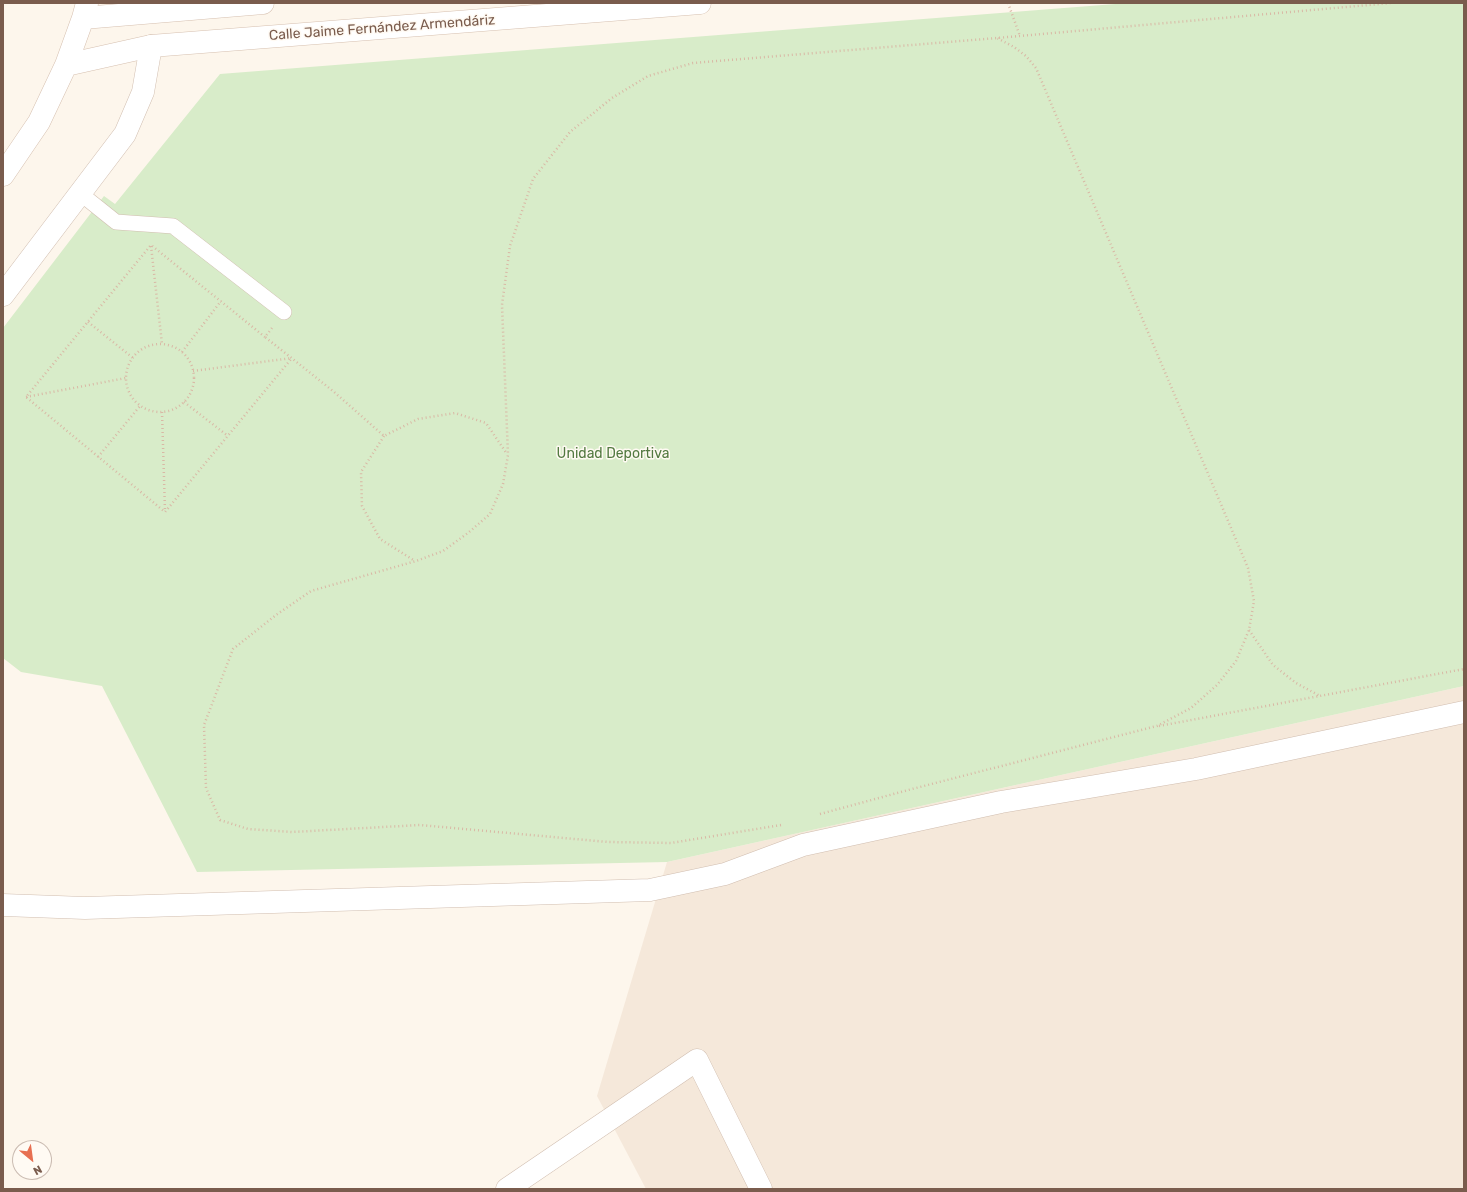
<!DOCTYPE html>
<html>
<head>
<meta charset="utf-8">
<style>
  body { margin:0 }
  #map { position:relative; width:1467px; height:1192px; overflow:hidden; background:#fdf6ec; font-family:Rubik,sans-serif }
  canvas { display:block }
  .frame { position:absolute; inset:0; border:4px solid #7a5c4d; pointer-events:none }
  .north { position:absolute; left:12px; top:1140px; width:40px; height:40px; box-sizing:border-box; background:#fffaf3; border:1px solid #cabbb1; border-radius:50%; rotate:151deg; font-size:11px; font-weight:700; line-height:16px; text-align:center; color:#7a5c4d }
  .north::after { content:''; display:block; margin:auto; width:14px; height:18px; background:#e76f51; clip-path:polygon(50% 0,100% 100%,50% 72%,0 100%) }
</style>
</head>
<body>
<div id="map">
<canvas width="1467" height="1192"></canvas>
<div class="frame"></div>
<div class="north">N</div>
</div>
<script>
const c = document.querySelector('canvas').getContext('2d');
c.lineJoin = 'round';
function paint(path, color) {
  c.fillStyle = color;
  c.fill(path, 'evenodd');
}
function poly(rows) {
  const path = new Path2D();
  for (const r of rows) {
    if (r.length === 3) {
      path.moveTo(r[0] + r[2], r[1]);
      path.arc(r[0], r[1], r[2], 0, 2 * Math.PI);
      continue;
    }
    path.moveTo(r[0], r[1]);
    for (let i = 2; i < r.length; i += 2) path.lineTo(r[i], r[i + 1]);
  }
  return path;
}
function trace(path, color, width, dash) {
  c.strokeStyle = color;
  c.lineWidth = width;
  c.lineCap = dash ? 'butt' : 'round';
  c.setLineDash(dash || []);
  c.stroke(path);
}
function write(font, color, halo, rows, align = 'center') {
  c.font = font + ' Rubik,sans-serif';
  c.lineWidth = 3;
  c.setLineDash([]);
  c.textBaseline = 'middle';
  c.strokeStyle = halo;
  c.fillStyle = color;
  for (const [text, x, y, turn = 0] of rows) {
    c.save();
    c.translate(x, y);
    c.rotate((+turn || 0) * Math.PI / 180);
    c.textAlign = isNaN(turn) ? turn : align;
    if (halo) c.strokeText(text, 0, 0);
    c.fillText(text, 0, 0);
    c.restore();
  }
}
paint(poly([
  [1464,686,1464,1189,646,1189,597,1096,667,862]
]), '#f5e8da');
paint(poly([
  [1128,3,1464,3,1464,686,667,862,197,872,102,686,21,672,3,658,3,328,104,196,115,204,220,74]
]), '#d8ecc9');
const lane = poly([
  [81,194,116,222,173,226,284,312]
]);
const street = poly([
  [3,295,125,134,143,92,151,46],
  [3,905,85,908,650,890,725,874,803,845,1001,802,1196,769,1464,712],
  [507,1189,697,1060,761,1189]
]);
const secondary = poly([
  [83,18,263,3],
  [66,65,151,46,700,3],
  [3,175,39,122,66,65,83,18,87,3]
]);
trace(lane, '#d1beb0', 16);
trace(street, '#d1beb0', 23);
trace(secondary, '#d6c0b0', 23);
trace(poly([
  [1008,3,1020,36],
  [151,246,162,344],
  [88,322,133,358],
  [272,328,265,337,333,391,384,436,418,419,455,413,486,423,507,454],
  [265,337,151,245,26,397,165,512,292,358],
  [160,378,34],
  [182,352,221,301],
  [193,371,292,358],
  [26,397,126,378],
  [184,402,228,436],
  [162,412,165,511],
  [384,436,361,472,362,506,380,539,415,561],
  [98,457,140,406],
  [1249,630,1273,665,1296,683,1320,696],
  [1159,726,1464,669],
  [820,814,912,789,1157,726,1191,708,1217,685,1236,661,1249,630,1254,601,1248,568,1036,68,1026,56,1014,47,997,38],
  [781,825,671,843,608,842,420,825,292,832,248,829,220,820,206,788,204,725,233,649,276,615,311,591,416,561,443,551,468,533,490,514,503,484,508,455,502,305,510,246,533,179,570,132,612,98,648,76,693,63,997,38,1391,3]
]), '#d9b8a5', 2.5, [1, 3]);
trace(lane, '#fff', 15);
trace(street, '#fff', 22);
trace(secondary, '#fff', 22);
write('14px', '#7a5c4d', '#fffaf3', [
  ["Calle Jaime Fernández Armendáriz",382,28,-4]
]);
write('14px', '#537a41', '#fffaf3', [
  ["Unidad Deportiva",613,454]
]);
</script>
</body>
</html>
